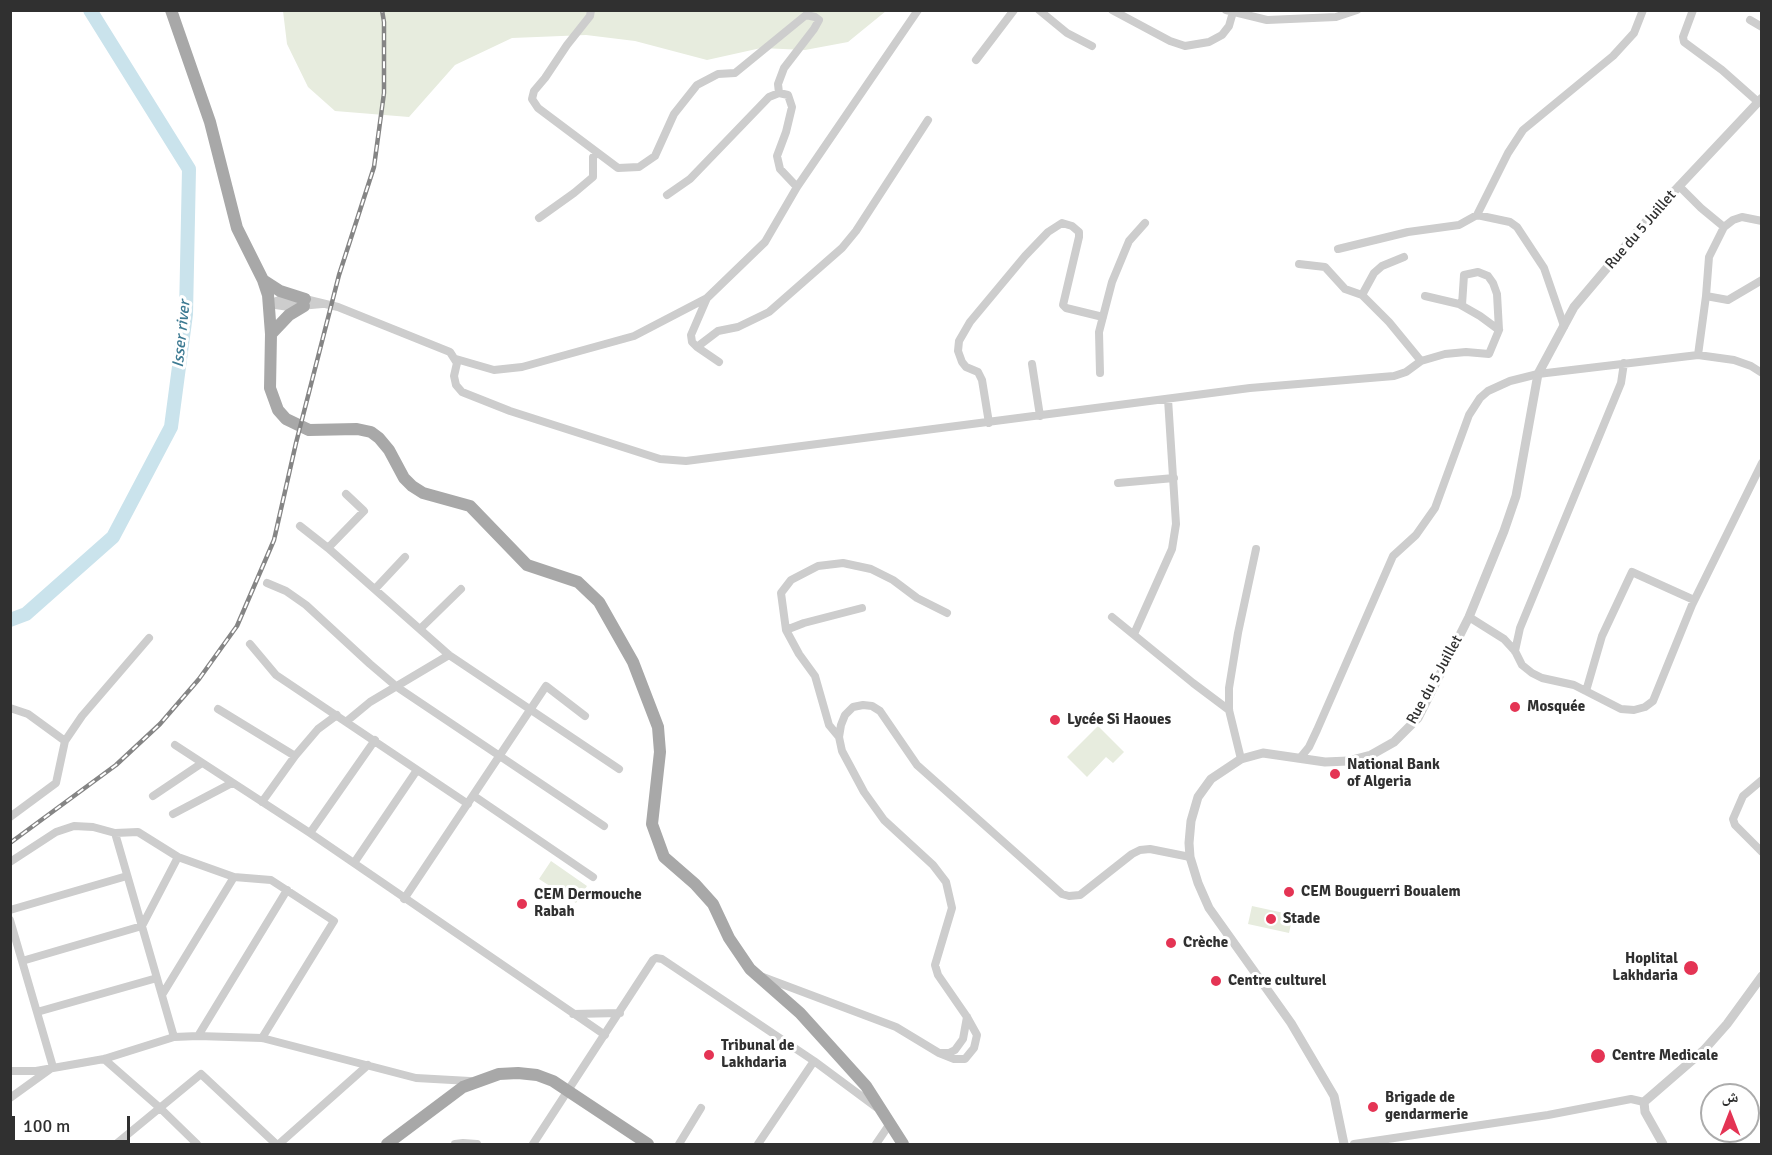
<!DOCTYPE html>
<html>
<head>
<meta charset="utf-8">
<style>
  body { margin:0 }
  #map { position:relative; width:1772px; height:1155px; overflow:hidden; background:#fff; font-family:Signika,"Noto Naskh Arabic",sans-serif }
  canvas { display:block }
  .frame { position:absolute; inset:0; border:12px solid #303030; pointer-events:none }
  .north { position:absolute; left:1700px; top:1083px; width:60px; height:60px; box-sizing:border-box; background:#fff; border:2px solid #acacac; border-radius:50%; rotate:0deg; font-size:16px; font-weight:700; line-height:24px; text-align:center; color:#303030 }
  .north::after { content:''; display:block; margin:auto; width:21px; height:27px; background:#e43454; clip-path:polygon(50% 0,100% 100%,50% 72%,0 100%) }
  .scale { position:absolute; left:12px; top:1116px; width:118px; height:27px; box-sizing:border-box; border:3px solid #303030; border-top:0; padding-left:8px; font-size:18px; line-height:21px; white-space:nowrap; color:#303030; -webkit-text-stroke:4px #fff; paint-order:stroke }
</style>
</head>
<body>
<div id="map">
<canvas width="1772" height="1155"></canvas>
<div class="frame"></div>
<div class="north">ش</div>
<div class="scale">100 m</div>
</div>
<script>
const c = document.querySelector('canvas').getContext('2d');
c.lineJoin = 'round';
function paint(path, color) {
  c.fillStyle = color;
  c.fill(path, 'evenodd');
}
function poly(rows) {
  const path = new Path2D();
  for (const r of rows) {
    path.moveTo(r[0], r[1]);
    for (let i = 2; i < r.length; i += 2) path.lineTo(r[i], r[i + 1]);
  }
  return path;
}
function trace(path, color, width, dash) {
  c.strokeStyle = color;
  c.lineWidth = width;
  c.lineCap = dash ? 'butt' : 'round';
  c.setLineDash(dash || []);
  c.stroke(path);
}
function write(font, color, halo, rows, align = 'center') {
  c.font = font + ' Signika,sans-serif';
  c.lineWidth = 6;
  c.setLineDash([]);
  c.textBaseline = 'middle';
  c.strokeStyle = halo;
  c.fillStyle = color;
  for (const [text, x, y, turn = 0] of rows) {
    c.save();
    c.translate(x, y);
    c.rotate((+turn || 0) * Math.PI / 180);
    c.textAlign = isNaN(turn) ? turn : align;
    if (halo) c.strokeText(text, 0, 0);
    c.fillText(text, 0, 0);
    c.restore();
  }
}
paint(poly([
  [283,11,886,11,848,42,805,50,761,48,707,60,635,41,586,35,512,38,455,65,409,117,335,111,308,87,287,44],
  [1098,726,1124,752,1113,763,1106,757,1087,777,1067,757],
  [551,861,587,886,576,903,539,879],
  [1252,906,1293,915,1289,933,1248,924]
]), '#e7ecde');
trace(poly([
  [10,620,26,614,113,537,171,427,186,314,189,169,90,10]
]), '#cae3ec', 14);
trace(poly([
  [591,10,590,16,567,45,545,78,534,91,532,99,538,108,618,168,639,167,655,156,674,114,697,85,718,74,735,73,806,15,815,17,819,20,814,29,784,68,778,84,779,93],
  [1039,10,1067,33,1092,46],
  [1112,10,1170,41,1185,46,1209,42,1222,35,1229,26,1233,12],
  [1226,10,1267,20,1336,17,1357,10],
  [1693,10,1683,37,1684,42,1722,70,1757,101],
  [1750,20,1762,27],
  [976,60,1014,10],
  [1679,186,1701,208,1724,227],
  [667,195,690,179,769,97,779,93,788,95,792,107,786,132,777,156,780,169,797,187],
  [1477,215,1508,153,1523,130,1613,56,1634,33,1643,10],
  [539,218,574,193,593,177,593,157,597,153],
  [1338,249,1408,232,1459,225,1477,215,1510,222,1517,227,1544,268,1564,326],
  [1404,257,1382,266,1374,273,1362,295,1389,322,1421,361],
  [1299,264,1325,267,1345,289,1362,295],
  [1425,296,1459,304,1480,316,1499,330],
  [1706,296,1728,300,1762,280],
  [707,298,691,335,692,342,697,347,718,331,738,327,769,312,842,248,856,231,928,120],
  [269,304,279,300,305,299,338,307,450,352,457,363,454,376,456,385,462,392,510,411,660,459,686,461,1250,388,1394,376,1406,372,1421,361,1445,354,1466,352,1489,354,1499,330,1497,294,1493,283,1488,276,1478,272,1464,275,1462,305],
  [269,304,289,307,322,304],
  [697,347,719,362],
  [1698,355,1706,296,1709,257,1724,227,1733,220,1742,217,1762,221],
  [456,359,494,370,522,367,634,336,707,298,765,242,797,187,918,10],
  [1032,364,1040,416],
  [1100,373,1099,332,1112,282,1129,241,1145,223],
  [989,423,982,380,978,372,966,367,962,362,958,351,959,341,970,322,1025,256,1048,232,1062,223,1072,226,1079,232,1079,237,1063,305,1066,308,1103,317],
  [1118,483,1174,478],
  [300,526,328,548,449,655,619,769],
  [328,548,364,511,346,494],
  [267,583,286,591,306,605,370,664,397,687,604,826],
  [375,589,405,557],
  [1112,617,1193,683,1229,710],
  [1469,617,1504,639,1515,651,1522,665,1532,673,1542,678,1574,685,1621,709,1634,710,1645,707,1653,701,1692,605,1762,463],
  [420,629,461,589],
  [786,630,804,623,862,608],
  [1134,634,1172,549,1176,524,1168,399],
  [250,644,276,675,468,804],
  [1515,651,1520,628,1621,383,1624,363],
  [1586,691,1602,636,1632,572,1694,600],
  [10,708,28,714,65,741],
  [218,709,295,756,318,729,337,715],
  [347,721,370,702,449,655],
  [839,737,829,725,815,676,799,654,786,630,781,593,791,580,818,566,843,563,871,569,893,580,917,598,947,613],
  [175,745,310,833,605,1035],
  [1300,758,1309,747,1317,730,1393,556,1416,535,1435,508,1469,415,1480,398,1488,391,1510,381,1538,374,1698,355,1734,360,1751,366,1762,373],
  [1241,759,1229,710,1229,688,1238,633,1256,549],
  [1762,780,1743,796,1733,819,1735,825,1762,852],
  [153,796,202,763],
  [474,796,593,877],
  [262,802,295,756],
  [173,814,232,783],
  [10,817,56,783,65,741,82,716,149,638],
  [115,833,174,1037],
  [310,833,375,740],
  [10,862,56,832,74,826,93,827,115,833,138,832,178,857,234,877,271,880,334,921,262,1038],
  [354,863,417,770],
  [404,899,546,686,585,716],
  [10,910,127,876],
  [10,920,53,1067,10,1098],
  [22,961,142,926,178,857],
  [763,977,896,1027,939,1053,954,1059,965,1059,974,1048,977,1035,967,1017,938,975,935,965,952,908,946,882,933,865,884,820,864,792,849,764,842,751,839,737,841,725,845,715,853,707,863,705,872,706,880,711,917,765,1062,894,1069,896,1080,895,1132,854,1140,850,1150,849,1190,857],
  [162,995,234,877],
  [37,1012,157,978],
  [573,1014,620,1013],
  [198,1036,287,890],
  [941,1053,949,1053,955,1050,963,1039,967,1017],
  [104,1059,160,1108,197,1144],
  [10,1071,36,1071,104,1059,174,1037,198,1036,262,1038,416,1078,470,1081],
  [116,1144,201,1074,276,1144],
  [279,1144,368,1065],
  [455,1144,463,1143,477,1144],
  [533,1144,653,960,656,958,662,959,814,1061,876,1107],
  [679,1144,701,1108],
  [758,1144,814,1061],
  [876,1144,889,1125],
  [1354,1144,1548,1115,1631,1099,1644,1102]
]), '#cdcdcd', 8);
trace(poly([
  [1344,1144,1334,1096,1291,1023,1209,908,1198,883,1190,857,1189,843,1191,821,1198,797,1211,779,1241,759,1263,753,1325,762,1348,761,1371,755,1394,742,1418,718,1469,617,1504,531,1516,496,1538,374,1574,307,1650,217,1762,98],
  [1663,1144,1645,1112,1644,1102,1704,1050,1727,1024,1762,976]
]), '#cdcdcd', 9);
trace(poly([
  [171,10,210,122,237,228,263,280,268,295,271,334,270,388,278,410,286,419,309,430,357,429,371,432,379,438,389,450,404,478,412,486,423,493,470,506,527,565,578,582,599,602,633,662,658,727,660,752,652,824,664,857,695,884,713,904,729,938,750,969,800,1013,866,1086,903,1144],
  [263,280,280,291,305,299],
  [271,334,289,315,304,306],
  [387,1144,463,1087,499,1074,518,1073,537,1075,553,1081,648,1144]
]), '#a8a8a8', 12);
const rail = poly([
  [10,843,116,765,160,724,199,679,237,626,274,540,296,443,339,275,374,167,384,93,384,22,382,10]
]);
trace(rail, '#858585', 4.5);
trace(rail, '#fff', 2, [7]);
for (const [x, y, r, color] of [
  [1515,707,6,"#e43454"],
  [1055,720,6,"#e43454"],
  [1335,774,6,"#e43454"],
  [1289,892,6,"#e43454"],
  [522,904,6,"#e43454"],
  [1271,919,6,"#e43454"],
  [1171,943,6,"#e43454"],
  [1691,968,8,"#e43454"],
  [1216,981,6,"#e43454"],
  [709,1055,6,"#e43454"],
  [1598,1056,8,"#e43454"],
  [1373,1107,6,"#e43454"]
]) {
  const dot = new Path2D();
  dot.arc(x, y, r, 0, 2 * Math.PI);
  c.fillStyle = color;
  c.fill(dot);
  trace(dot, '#fff', 2);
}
write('15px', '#303030', '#fff', [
  ["Rue du 5 Juillet",1641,230,-49],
  ["Rue du 5 Juillet",1435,680,-61]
]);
write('bold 15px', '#303030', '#fff', [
  ["Mosquée",1527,707],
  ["Lycée Si Haoues",1067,720],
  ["National Bank",1347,765],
  ["of Algeria",1347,782],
  ["CEM Bouguerri Boualem",1301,892],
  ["CEM Dermouche",534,895],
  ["Rabah",534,912],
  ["Stade",1283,919],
  ["Crèche",1183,943],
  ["Hoplital",1678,959,"right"],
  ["Lakhdaria",1678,976,"right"],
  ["Centre culturel",1228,981],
  ["Tribunal de",721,1046],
  ["Lakhdaria",721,1063],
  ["Centre Medicale",1612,1056],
  ["Brigade de",1385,1098],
  ["gendarmerie",1385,1115]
], 'left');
write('italic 16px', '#3d7a92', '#fff', [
  ["Isser river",182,334,-84]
]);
</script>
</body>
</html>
